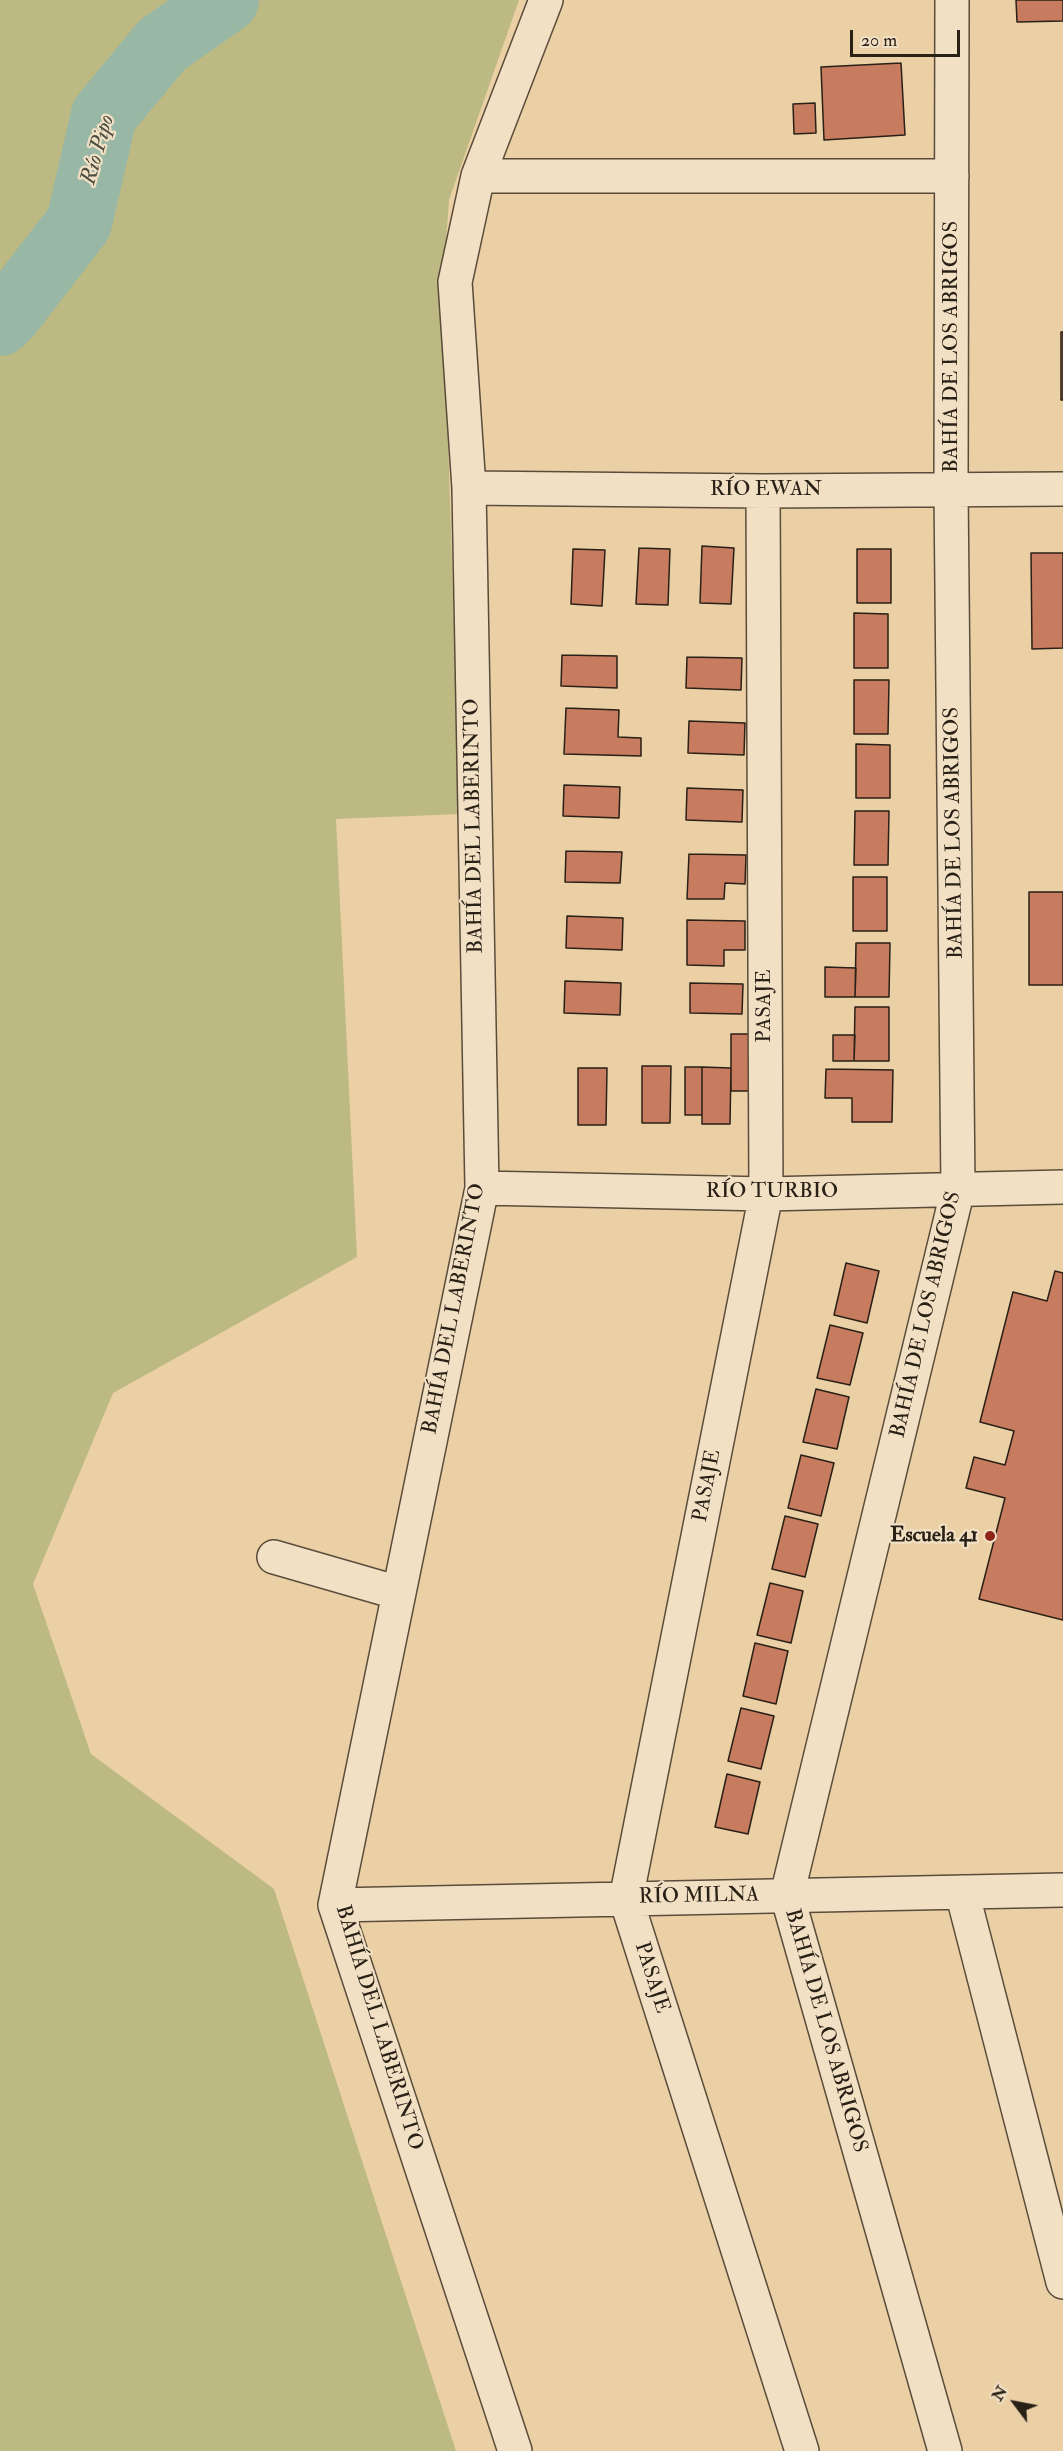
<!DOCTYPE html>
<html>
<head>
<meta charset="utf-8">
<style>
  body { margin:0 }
  #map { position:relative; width:1063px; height:2451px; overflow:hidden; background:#ebd0a6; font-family:"IM FELL Double Pica",serif }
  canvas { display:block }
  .north { position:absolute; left:985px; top:2373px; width:60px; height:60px; -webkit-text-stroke:4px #f2e0c5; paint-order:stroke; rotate:302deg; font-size:16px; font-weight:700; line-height:24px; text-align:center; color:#292016 }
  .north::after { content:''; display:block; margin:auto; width:21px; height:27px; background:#292016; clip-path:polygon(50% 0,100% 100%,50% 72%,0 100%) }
  .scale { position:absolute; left:850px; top:30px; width:110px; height:27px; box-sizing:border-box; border:3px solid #292016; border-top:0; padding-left:8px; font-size:18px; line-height:21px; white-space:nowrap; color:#292016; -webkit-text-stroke:4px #f2e0c5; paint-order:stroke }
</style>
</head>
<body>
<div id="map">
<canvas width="1063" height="2451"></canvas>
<div class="north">N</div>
<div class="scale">20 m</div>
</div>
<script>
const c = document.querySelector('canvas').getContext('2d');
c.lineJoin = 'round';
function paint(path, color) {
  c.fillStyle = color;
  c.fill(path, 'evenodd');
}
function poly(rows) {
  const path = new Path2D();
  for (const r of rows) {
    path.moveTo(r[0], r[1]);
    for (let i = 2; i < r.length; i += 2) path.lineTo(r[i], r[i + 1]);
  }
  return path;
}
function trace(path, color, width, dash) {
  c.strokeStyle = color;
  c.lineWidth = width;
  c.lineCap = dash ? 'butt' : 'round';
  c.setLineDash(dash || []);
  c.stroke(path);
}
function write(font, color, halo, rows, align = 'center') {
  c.font = font + ' "IM FELL Double Pica",serif';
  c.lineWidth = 4.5;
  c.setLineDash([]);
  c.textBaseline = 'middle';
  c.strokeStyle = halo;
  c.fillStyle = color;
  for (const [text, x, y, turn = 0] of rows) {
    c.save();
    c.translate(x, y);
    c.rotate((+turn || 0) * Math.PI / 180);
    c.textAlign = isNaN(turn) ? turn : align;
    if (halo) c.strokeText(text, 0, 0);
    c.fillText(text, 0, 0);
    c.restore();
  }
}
paint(poly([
  [0,0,519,0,449,200,443,283,460,814,336,819,357,1257,113,1393,33,1584,91,1754,274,1889,456,2451,0,2451]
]), '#bdb982');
trace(poly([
  [0,323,8,315,79,223,104,115,162,45,226,0]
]), '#98b7a5', 66);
const building = poly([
  [1016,0,1063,0,1063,21,1017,22,1016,0],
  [901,63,905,135,824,140,821,67,901,63],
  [815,103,816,133,794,134,793,104,815,103],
  [1061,332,1063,332,1063,400,1061,400,1061,332],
  [702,546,734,548,731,604,700,603,702,546],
  [639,548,670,549,668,605,636,604,639,548],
  [573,549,605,550,602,606,571,604,573,549],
  [857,549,891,549,891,603,857,603,857,549],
  [1031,553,1063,553,1063,648,1032,649,1031,553],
  [854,613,888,614,888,668,854,668,854,613],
  [562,655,617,656,617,688,561,686,562,655],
  [687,657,742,658,741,690,686,688,687,657],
  [854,680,889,680,888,734,854,734,854,680],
  [566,708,619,710,618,737,641,738,641,756,564,754,566,708],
  [689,721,745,723,744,755,688,753,689,721],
  [856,744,890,745,890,798,856,798,856,744],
  [564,785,620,787,619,818,563,816,564,785],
  [687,788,743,790,742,822,686,820,687,788],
  [855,811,889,811,888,865,854,865,855,811],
  [566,851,622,852,620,883,565,882,566,851],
  [689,854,746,855,745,884,725,883,724,899,687,899,689,854],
  [853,877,887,877,887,931,853,931,853,877],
  [1029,892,1063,892,1063,985,1029,985,1029,892],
  [567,916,623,918,622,950,566,948,567,916],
  [687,920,745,921,745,950,724,950,724,966,687,965,687,920],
  [856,943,890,943,889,997,855,997,856,943],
  [825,967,856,968,855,997,825,997,825,967],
  [565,981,621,983,620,1015,564,1013,565,981],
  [690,983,743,984,742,1014,690,1013,690,983],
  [855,1007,889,1007,889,1061,854,1061,855,1007],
  [731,1034,759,1034,758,1091,731,1091,731,1034],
  [833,1035,855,1035,854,1061,833,1061,833,1035],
  [642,1066,671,1066,670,1123,642,1123,642,1066],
  [685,1067,702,1067,702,1115,685,1115,685,1067],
  [702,1067,731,1068,730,1124,702,1124,702,1067],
  [578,1068,607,1068,606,1125,578,1125,578,1068],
  [826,1069,893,1070,892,1122,852,1122,852,1098,825,1098,826,1069],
  [846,1263,879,1271,867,1323,834,1315,846,1263],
  [1055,1271,1063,1273,1063,1620,979,1599,1005,1498,966,1488,974,1457,1005,1465,1014,1431,980,1422,1013,1292,1047,1301,1055,1271],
  [830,1325,863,1333,850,1385,817,1378,830,1325],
  [816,1389,849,1397,837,1449,803,1442,816,1389],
  [801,1455,834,1463,821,1516,788,1508,801,1455],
  [785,1516,818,1524,805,1577,772,1569,785,1516],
  [770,1583,803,1591,791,1643,757,1635,770,1583],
  [755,1643,788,1651,776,1704,743,1696,755,1643],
  [741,1708,774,1716,761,1769,728,1761,741,1708],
  [727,1774,760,1782,748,1834,715,1827,727,1774]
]);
paint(building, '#c77b5f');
trace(building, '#292016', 1.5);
const minor = poly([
  [478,176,952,176],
  [469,488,763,491,1063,489],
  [763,491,766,1194,626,1899,802,2451],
  [482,1188,766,1194,1063,1187],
  [274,1557,399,1593],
  [962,1892,1063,2282],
  [335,1905,1063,1890],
  [515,2451,335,1905,482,1188,469,488,455,282,478,176,546,0],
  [945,2451,787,1895,958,1189,951,489,952,0]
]);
trace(minor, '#5a4c3a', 36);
trace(minor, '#f2e0c5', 33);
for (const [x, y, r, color] of [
  [990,1536,6,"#8f2418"]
]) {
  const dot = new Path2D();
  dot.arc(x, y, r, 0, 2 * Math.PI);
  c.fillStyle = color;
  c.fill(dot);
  trace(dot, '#f2e0c5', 2);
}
write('21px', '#292016', '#f2e0c5', [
  ["BAHÍA DE LOS ABRIGOS",952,347,-90],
  ["RÍO EWAN",766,490],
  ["BAHÍA DEL LABERINTO",475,826,-91],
  ["BAHÍA DE LOS ABRIGOS",955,833,-91],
  ["PASAJE",765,1006,-90],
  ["RÍO TURBIO",772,1192],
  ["BAHÍA DEL LABERINTO",455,1309,-79],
  ["BAHÍA DE LOS ABRIGOS",927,1315,-77],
  ["PASAJE",708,1486,-79],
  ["RÍO MILNA",699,1897,-1],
  ["PASAJE",651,1978,72],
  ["BAHÍA DEL LABERINTO",378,2028,73],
  ["BAHÍA DE LOS ABRIGOS",825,2031,74]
]);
write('bold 21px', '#292016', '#f2e0c5', [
  ["Escuela 41",978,1536]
], 'right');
write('italic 22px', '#4a4d41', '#f2e0c5', [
  ["Río Pipo",99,150,-74]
]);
</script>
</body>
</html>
